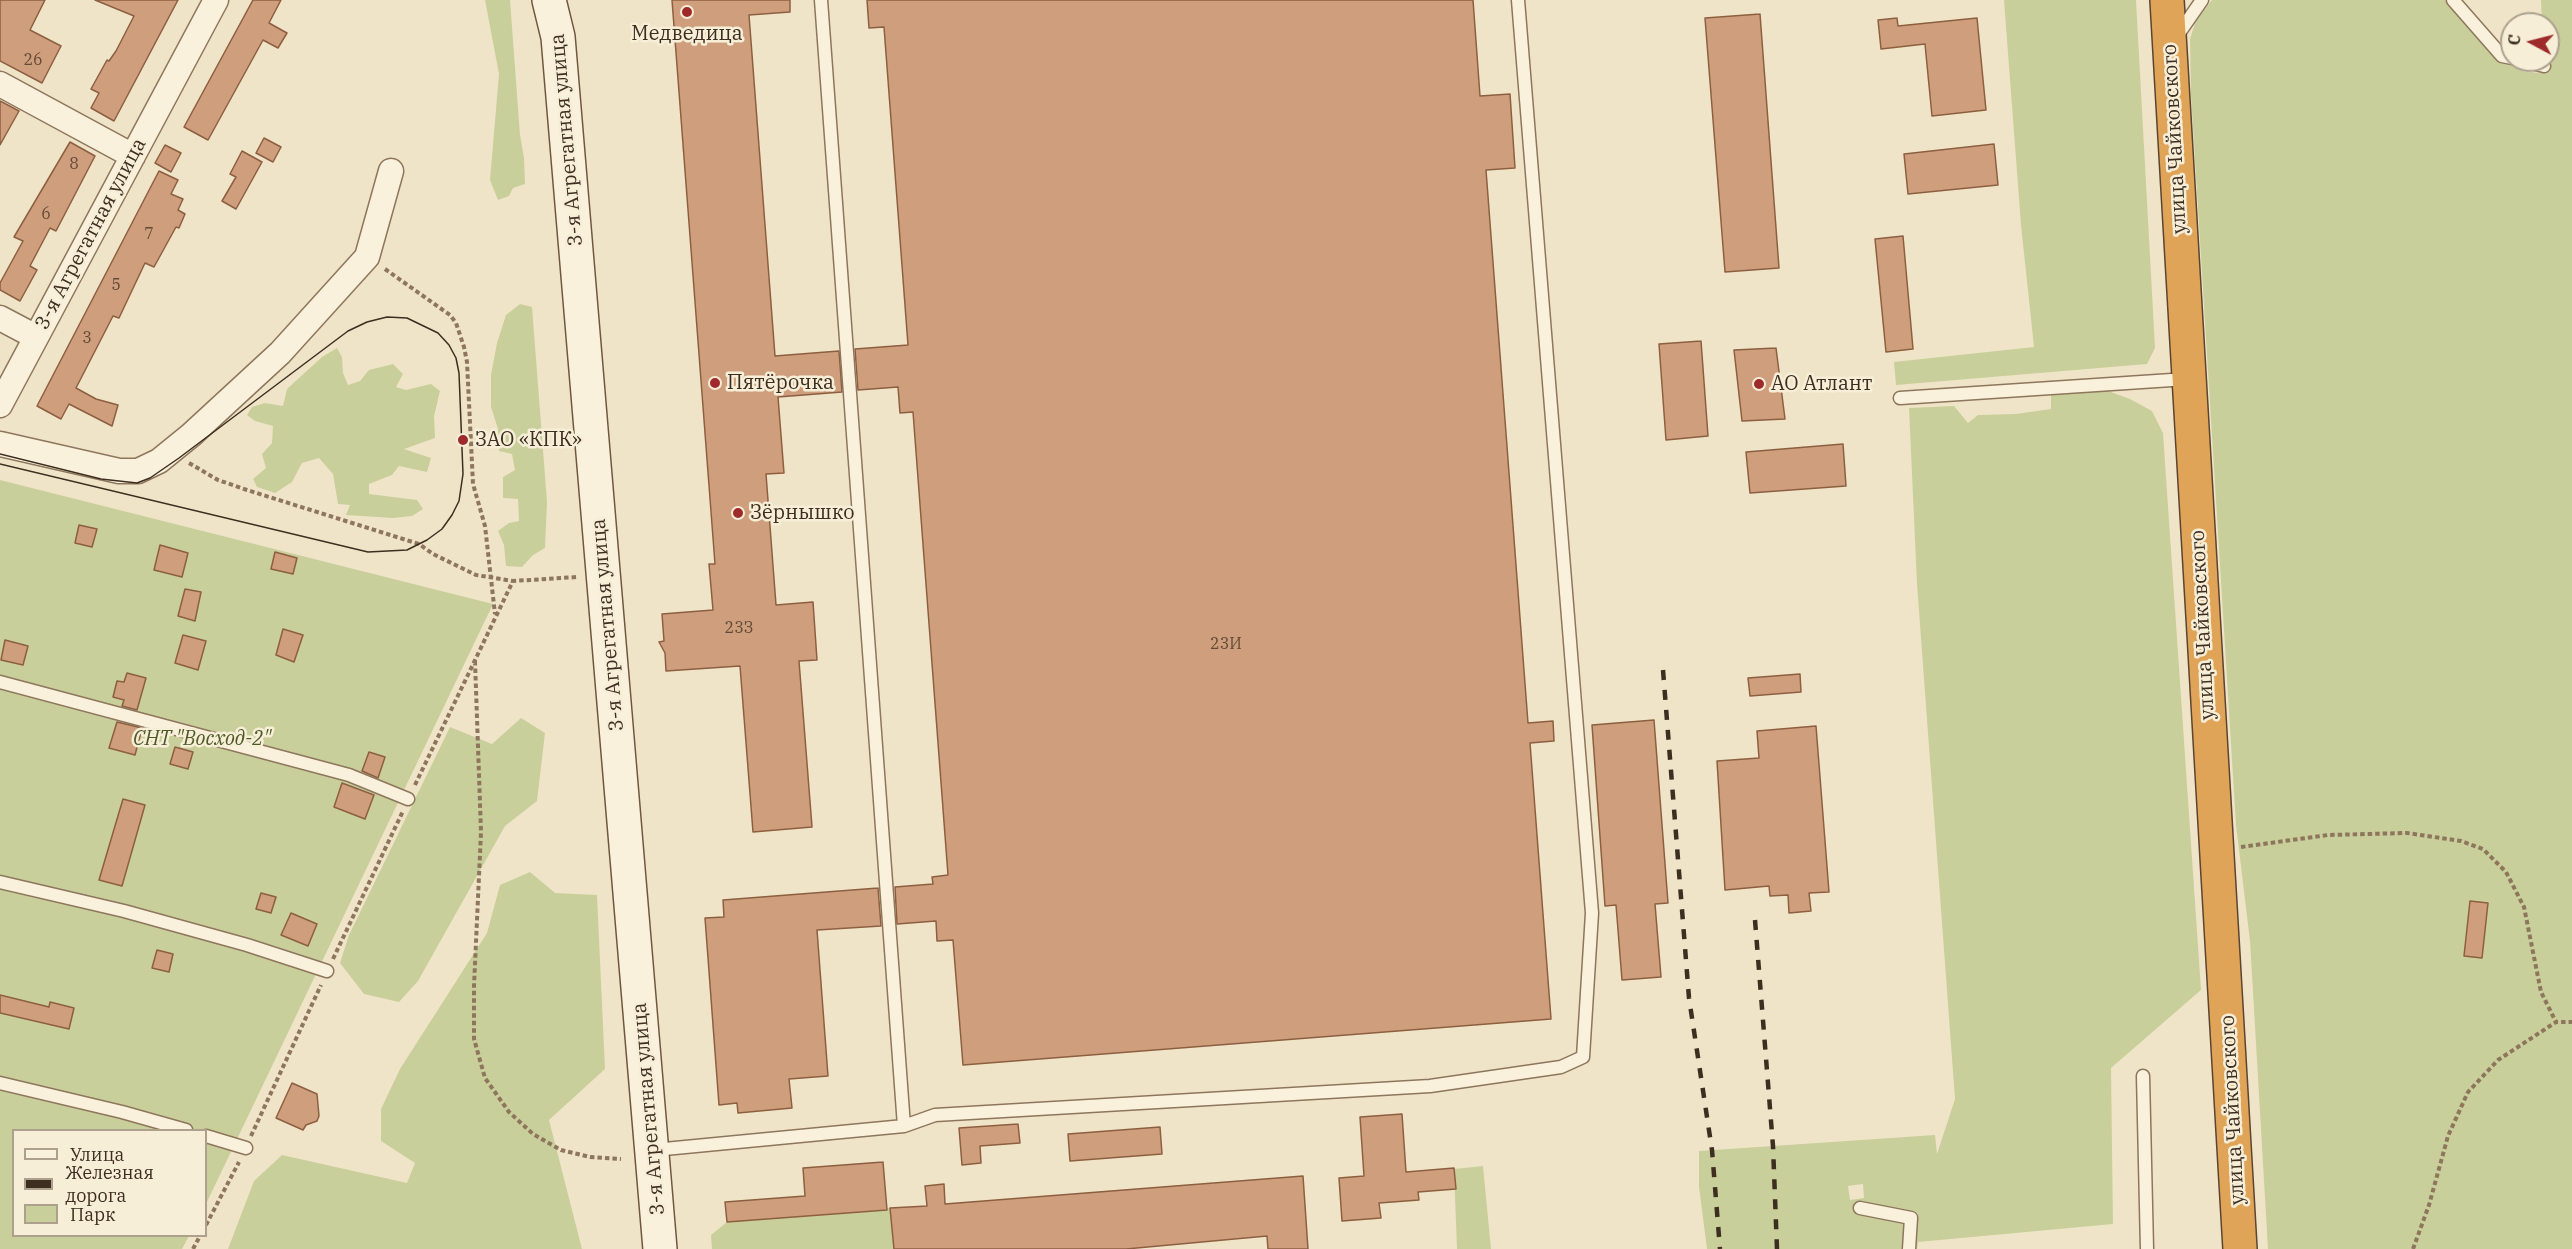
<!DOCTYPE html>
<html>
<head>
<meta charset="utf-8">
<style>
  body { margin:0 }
  #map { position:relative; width:2572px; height:1249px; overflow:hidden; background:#f0e4c8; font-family:"IBM Plex Serif",serif }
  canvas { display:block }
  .legend { position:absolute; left:12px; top:1129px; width:195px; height:108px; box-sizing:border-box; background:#f7eed8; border:2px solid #ada18e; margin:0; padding:8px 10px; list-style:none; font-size:18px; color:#3d2e20 }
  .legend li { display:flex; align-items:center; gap:12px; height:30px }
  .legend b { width:30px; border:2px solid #ada18e }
  .north { position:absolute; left:2500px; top:12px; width:60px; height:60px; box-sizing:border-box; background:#f7eed8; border:2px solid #ada18e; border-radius:50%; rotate:277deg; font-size:16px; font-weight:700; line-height:24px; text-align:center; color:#3d2e20 }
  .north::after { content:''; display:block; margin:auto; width:21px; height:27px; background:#9e2a2b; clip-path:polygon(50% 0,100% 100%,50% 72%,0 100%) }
</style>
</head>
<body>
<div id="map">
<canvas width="2572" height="1249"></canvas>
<ul class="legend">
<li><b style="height:8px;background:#faf1dc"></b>Улица</li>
<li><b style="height:8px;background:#3d2e20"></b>Железная дорога</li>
<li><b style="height:16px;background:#c9cf9b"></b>Парк</li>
</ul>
<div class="north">С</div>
</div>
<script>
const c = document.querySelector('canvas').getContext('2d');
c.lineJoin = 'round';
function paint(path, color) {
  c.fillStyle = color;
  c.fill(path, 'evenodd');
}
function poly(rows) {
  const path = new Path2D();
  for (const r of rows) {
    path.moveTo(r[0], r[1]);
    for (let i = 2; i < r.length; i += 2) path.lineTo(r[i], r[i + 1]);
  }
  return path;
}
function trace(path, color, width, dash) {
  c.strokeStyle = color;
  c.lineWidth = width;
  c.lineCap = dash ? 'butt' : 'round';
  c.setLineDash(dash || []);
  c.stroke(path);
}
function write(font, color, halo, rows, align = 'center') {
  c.font = font + ' "IBM Plex Serif",serif';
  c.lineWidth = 5;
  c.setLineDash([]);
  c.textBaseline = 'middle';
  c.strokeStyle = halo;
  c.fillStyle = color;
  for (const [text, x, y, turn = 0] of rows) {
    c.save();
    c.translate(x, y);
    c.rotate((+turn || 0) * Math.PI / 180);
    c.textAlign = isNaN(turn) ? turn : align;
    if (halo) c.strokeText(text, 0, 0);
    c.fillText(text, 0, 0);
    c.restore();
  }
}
paint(poly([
  [485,0,510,0,520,135,524,158,525,184,513,188,509,196,498,200,490,180,499,74],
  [2004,0,2136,0,2155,348,2147,364,1896,385,1894,362,2034,347,2021,225],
  [2212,0,2446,0,2465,25,2498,58,2525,72,2544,73,2543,60,2548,60,2548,24,2542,24,2541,0,2572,0,2572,1249,2268,1249,2250,941,2236,825,2191,95,2190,39,2196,20],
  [520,304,532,307,547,502,545,548,533,555,522,567,506,566,504,545,498,531,509,523,519,521,518,499,503,498,503,477,515,470,512,454,499,451,498,429,491,407,491,375,497,343,506,315],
  [337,348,342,357,343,373,348,385,360,381,369,370,393,364,403,374,396,387,406,390,431,384,440,391,434,416,435,438,404,449,431,458,427,472,399,466,392,475,369,484,369,494,417,500,423,509,412,516,393,518,346,515,350,505,338,504,333,474,319,458,302,463,292,482,275,493,257,487,253,479,266,468,262,454,272,443,273,426,255,421,247,415,252,407,265,403,283,406,287,389,322,357],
  [2108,391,2130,399,2152,411,2163,433,2201,990,2111,1068,2113,1224,1918,1242,1917,1249,1707,1249,1699,1187,1699,1151,1935,1135,1937,1154,1955,1099,1917,584,1909,408,1954,406,1968,423,1978,415,2016,414,2051,409,2051,393],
  [1863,1184,1864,1198,1850,1200,1848,1186],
  [0,480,493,604,206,1204,206,1130,14,1130,14,1236,189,1236,182,1249,0,1249],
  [521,718,545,733,537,801,505,826,418,981,399,1002,364,994,340,963,349,935,450,727,492,744],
  [530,872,555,893,597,895,605,1069,549,1120,582,1249,228,1249,254,1181,282,1155,407,1183,415,1163,381,1141,381,1109,400,1069,487,933,500,885],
  [1483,1166,1491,1249,1457,1249,1454,1169],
  [890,1208,894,1249,712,1249,711,1235,727,1222]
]), '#c9cf9b');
const building = poly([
  [0,0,45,0,30,30,61,46,42,83,0,61,0,0],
  [95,0,178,0,114,121,91,108,99,93,91,89,107,60,109,61,116,51,134,16,95,0],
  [253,0,281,0,269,23,287,33,278,48,263,40,208,140,184,127,253,0],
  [672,0,790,0,790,12,749,15,775,356,839,351,842,392,778,397,784,473,766,474,776,605,813,602,817,660,799,661,812,827,753,832,740,666,666,671,665,653,659,642,664,641,662,614,713,610,709,564,715,564,672,0],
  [867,0,1473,0,1480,96,1510,94,1515,168,1486,170,1528,723,1553,721,1554,741,1530,743,1551,1019,963,1065,953,940,937,941,936,921,897,924,895,887,933,884,932,877,948,875,913,412,900,413,898,387,858,390,855,349,908,345,884,27,869,28,867,0],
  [1760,14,1779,268,1725,272,1705,18,1760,14],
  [1897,18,1898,26,1977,18,1986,110,1932,116,1925,44,1881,49,1878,20,1897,18],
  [0,101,19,111,0,145,0,101],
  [264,138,281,147,273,162,256,153,264,138],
  [70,142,95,156,56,231,50,228,30,266,37,270,20,301,0,290,0,283,23,241,14,237,70,142],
  [1994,144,1998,185,1908,194,1904,154,1994,144],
  [165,145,181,153,171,172,155,163,165,145],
  [242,151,262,162,236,209,222,201,236,177,230,174,242,151],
  [159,171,178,180,171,194,183,199,178,210,185,214,179,228,176,227,154,267,145,263,119,318,113,316,76,388,96,399,118,405,112,426,69,404,61,419,37,406,159,171],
  [1903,236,1913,349,1886,352,1875,239,1903,236],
  [1701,341,1708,436,1666,440,1659,344,1701,341],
  [1776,348,1785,419,1742,421,1734,350,1776,348],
  [1843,444,1846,486,1750,493,1746,452,1843,444],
  [79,525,97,529,92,547,75,543,79,525],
  [160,545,188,553,182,577,154,570,160,545],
  [275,552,297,558,293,574,271,569,275,552],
  [185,589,201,592,195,621,178,616,185,589],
  [283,629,303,635,294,662,276,655,283,629],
  [183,635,206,641,198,670,175,663,183,635],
  [5,640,28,646,23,665,1,660,5,640],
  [127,673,146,678,137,710,122,706,124,700,113,697,117,681,124,682,127,673],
  [1800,674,1801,692,1750,696,1748,678,1800,674],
  [1654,720,1668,903,1655,904,1661,977,1622,980,1616,905,1605,906,1592,725,1654,720],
  [117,722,142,728,135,755,109,748,117,722],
  [1816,726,1829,892,1809,893,1811,911,1789,913,1788,895,1770,896,1769,886,1725,890,1717,761,1759,758,1757,731,1816,726],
  [175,747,193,752,188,769,170,764,175,747],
  [369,752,385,757,378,778,362,771,369,752],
  [342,783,374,795,365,819,334,807,342,783],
  [123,799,145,805,122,886,99,880,123,799],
  [878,888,881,926,817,930,828,1076,789,1079,792,1108,738,1113,737,1103,719,1105,705,918,724,917,723,900,878,888],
  [261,893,276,897,271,913,256,909,261,893],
  [2470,901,2488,903,2482,958,2464,956,2470,901],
  [291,913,317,924,308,946,281,935,291,913],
  [157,950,173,954,169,972,152,968,157,950],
  [0,995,49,1007,50,1002,74,1008,69,1029,0,1013,0,995],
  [292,1083,317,1094,319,1116,317,1121,306,1125,303,1130,276,1118,292,1083],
  [1402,1114,1406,1172,1454,1168,1456,1189,1418,1192,1419,1200,1379,1203,1381,1218,1342,1221,1339,1178,1364,1176,1360,1117,1402,1114],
  [1018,1124,1020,1143,980,1146,981,1163,962,1165,959,1128,1018,1124],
  [1160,1127,1162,1154,1070,1161,1068,1134,1160,1127],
  [883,1162,887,1210,727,1222,725,1202,805,1196,803,1168,883,1162],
  [1303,1176,1308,1249,1268,1249,1267,1236,1126,1249,894,1249,890,1208,927,1206,925,1186,944,1184,945,1204,1303,1176]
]);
paint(building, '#cf9f7d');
trace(building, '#8d5f41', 1.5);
const lane = poly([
  [821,0,904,1126],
  [2453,0,2502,56,2512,58],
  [2177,36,2202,0],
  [2520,60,2544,66],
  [1900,398,2187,379],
  [0,682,349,775,408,799],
  [0,882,124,911,247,945,327,971],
  [2143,1076,2147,1249],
  [0,1083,122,1112,186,1130],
  [206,1136,246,1148],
  [654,1150,904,1126,935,1115,1430,1086,1561,1067,1583,1057,1592,913,1518,0],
  [1860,1208,1911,1218,1909,1249]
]);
const street = poly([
  [0,84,133,156],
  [0,318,36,337],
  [0,405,216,0],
  [0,444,119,471,138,471,159,461,191,435,280,353,367,257,391,171]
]);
const secondary = poly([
  [549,0,558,37,660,1249]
]);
const highway = poly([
  [2167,0,2240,1249]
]);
trace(lane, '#8d765c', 15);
trace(street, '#8d765c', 27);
trace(secondary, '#6f573f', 36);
trace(highway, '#5b4430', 36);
trace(poly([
  [385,269,450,315,456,323,464,347,467,362,473,484,485,526,495,614],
  [189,463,218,480,247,490,419,544,433,554,476,575,513,581],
  [475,661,481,832,474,986,474,1039,485,1078,509,1112,533,1134,561,1150,590,1157,621,1159],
  [415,785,513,581,578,577],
  [2241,847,2328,835,2407,833,2461,841,2483,849,2506,872,2524,907,2541,992,2556,1022],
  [333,959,403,811],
  [251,1136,321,985],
  [206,1225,239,1162],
  [193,1249,200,1236],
  [2413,1249,2429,1205,2448,1136,2468,1092,2498,1060,2556,1022,2572,1022]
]), '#8d765c', 4, [4.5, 3]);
trace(lane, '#faf1dc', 12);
trace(street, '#faf1dc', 24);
trace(secondary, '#faf1dc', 33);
trace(highway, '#e0a458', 33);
trace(poly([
  [0,454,101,479,137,483,150,478,179,458,348,331,367,322,387,317,407,318,438,333,449,345,456,358,459,373,463,474,459,501,452,515,442,529,427,540,407,550,368,552,0,464]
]), '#3d2e20', 1.5);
trace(poly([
  [1663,670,1689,998,1712,1150,1720,1249],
  [1755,920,1773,1146,1777,1249]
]), '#3d2e20', 4.5, [10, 10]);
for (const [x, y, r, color] of [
  [687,12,6,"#9e2a2b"],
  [715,383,6,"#9e2a2b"],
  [1759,384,6,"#9e2a2b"],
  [463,440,6,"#9e2a2b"],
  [738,513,6,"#9e2a2b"]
]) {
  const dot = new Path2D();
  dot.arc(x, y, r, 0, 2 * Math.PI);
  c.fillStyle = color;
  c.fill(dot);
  trace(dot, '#f7eed8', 2);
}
write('16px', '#624a37', null, [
  ["26",33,60],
  ["8",74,164],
  ["6",46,214],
  ["7",149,234],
  ["5",116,285],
  ["3",87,338],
  ["23З",739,628],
  ["23И",1226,644]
]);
write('20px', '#3d2e20', '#f7eed8', [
  ["Медведица",687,34,"center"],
  ["Пятёрочка",727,383],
  ["АО Атлант",1771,384],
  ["ЗАО «КПК»",475,440],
  ["Зёрнышко",750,513]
], 'left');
write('20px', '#3d2e20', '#f7eed8', [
  ["улица Чайковского",2175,139,-93],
  ["3-я Агрегатная улица",567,140,-95],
  ["3-я Агрегатная улица",91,234,-62],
  ["3-я Агрегатная улица",608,625,-95],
  ["улица Чайковского",2203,625,-93],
  ["3-я Агрегатная улица",649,1109,-95],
  ["улица Чайковского",2233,1110,-93]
]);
write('italic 20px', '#4d5a26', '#f7eed8', [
  ["СНТ \"Восход-2\"",202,739]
]);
</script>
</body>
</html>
